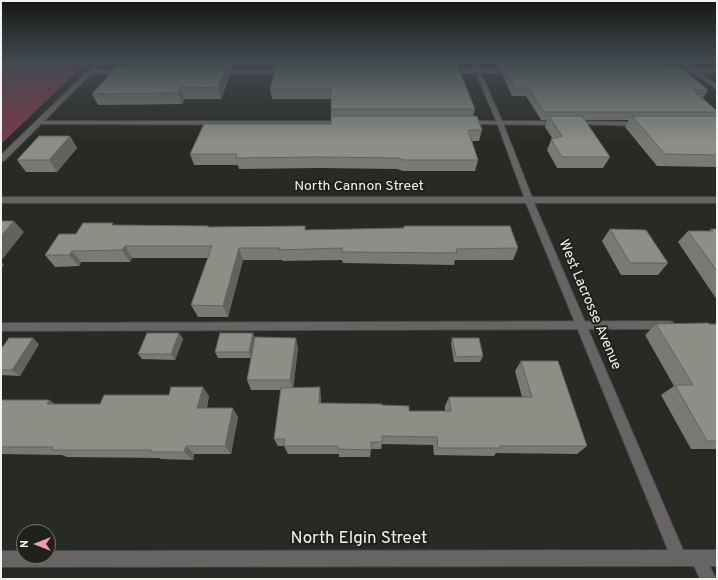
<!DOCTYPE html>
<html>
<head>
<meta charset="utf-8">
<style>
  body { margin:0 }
  #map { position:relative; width:718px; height:580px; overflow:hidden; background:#282b24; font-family:Overpass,sans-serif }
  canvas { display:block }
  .frame { position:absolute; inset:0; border:2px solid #f3f4f0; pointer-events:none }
  .north { position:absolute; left:16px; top:524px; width:40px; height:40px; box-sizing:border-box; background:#1f211b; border:1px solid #747570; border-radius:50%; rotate:270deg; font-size:11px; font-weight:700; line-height:16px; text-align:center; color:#f3f4f0 }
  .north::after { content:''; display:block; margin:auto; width:14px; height:18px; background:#f19ab2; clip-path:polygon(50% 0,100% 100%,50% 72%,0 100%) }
</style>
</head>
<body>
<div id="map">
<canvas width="718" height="580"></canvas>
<div class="frame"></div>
<div class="north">N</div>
</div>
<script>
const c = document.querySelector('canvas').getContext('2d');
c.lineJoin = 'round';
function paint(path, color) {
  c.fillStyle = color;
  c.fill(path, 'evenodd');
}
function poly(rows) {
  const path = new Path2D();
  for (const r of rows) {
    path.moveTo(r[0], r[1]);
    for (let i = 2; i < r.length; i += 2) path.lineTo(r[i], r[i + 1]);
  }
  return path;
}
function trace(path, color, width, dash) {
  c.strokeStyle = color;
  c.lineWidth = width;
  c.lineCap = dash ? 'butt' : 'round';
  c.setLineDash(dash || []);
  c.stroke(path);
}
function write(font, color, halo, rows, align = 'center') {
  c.font = font + ' Overpass,sans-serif';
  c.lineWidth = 4;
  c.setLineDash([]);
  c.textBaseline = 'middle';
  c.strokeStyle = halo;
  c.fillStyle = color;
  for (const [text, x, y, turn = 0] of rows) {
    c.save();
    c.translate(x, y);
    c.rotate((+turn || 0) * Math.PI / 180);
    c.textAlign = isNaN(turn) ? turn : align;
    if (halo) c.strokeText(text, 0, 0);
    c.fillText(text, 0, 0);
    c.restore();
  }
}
paint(poly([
  [1,62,87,62,1,144]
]), '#7a3a4d');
const service = poly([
  [39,121,345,121,348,123,345,125,37,124,37,122,39,121],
  [467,121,559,121,562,123,559,125,465,124,464,123,467,121],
  [575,121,641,122,644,124,641,126,573,124,573,122,575,121],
  [669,321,673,322,674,325,673,328,669,329,1,331,1,323,669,321],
  [699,551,704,554,716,579,700,579,691,559,694,554,699,551]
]);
const minor = poly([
  [97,62,103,62,95,70,125,70,128,72,125,74,91,74,4,161,1,161,1,155,97,62],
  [471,62,477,62,480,69,515,69,518,71,515,73,481,73,503,123,532,197,717,197,717,203,534,203,683,550,717,550,717,566,1,567,1,551,24,551,24,556,48,556,48,551,668,550,526,203,1,203,1,197,524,197,497,123,476,73,447,73,444,71,447,69,474,69,471,62],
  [681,62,687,62,697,69,717,69,717,73,701,73,717,85,717,90,694,73,671,72,670,71,673,69,690,69,681,62],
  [289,70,292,72,291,73,217,74,214,72,217,70,289,70]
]);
trace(service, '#444741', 2);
trace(minor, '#444741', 2);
paint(service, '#686465');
paint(minor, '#686465');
paint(poly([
  [126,62,236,62,233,68,229,68,230,75,221,99,185,99,182,104,98,105,92,94,127,65],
  [280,62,454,62,454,65,475,109,473,116,482,130,479,141,472,141,478,160,475,171,403,171,397,169,319,168,239,169,238,165,194,165,190,154,331,124,331,99,272,99,270,89,280,65],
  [495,62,670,62,667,67,708,90,703,98,717,111,717,114,716,116,717,116,717,167,657,166,625,127,629,120,585,120,610,157,603,168,557,168,547,150,552,138,545,127,547,120,541,120,526,96,512,96,502,74,503,68,499,68],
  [715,62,717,62,717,65,714,63],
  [70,136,77,148,57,172,26,172,17,160],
  [115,225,209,226,209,227,305,226,305,230,404,228,404,226,518,248,513,260,455,260,454,265,343,263,342,260,282,261,282,260,243,260,228,317,198,317,191,305,208,258,132,258,130,262,81,262,79,266,55,267,45,255,76,234],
  [610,229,668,263,658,275,621,275,602,241],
  [711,229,717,229,717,300,678,242,688,231,709,231],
  [656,324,717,324,717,449,691,449,661,395,674,386,645,335],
  [179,333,183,339,175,360,142,359,138,354],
  [255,338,298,348,293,388,321,397,321,403,382,405,409,411,445,411,445,406,449,397,522,397,515,371,521,361,587,446,577,454,496,453,494,456,434,455,433,445,382,444,381,449,371,449,370,457,339,457,339,454,288,454,284,446,278,446,274,439,281,390,251,390,247,380,251,358,218,358,215,352],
  [452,338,483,356,480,362,454,362,451,343],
  [39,344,20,376,1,375,1,349],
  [209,396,207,408,238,417,231,454,194,454,193,460,161,459,159,458,67,457,62,455,1,454,1,400,49,400,55,404,100,404]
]), '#787b73');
paint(poly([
  [232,62,236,62,233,68],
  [228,64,230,75,221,99,218,88],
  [181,87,185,99,182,104,178,93],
  [70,136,77,148,57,172,49,160],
  [14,221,24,232,1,261,1,236],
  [125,246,132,258,130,262,122,250],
  [239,248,243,260,228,317,223,306],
  [72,251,81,262,79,266,69,255],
  [1,262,4,265,1,269],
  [179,333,183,339,175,360,171,354],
  [253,333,255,339,251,358,249,352],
  [33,338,39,344,20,376,12,370],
  [296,338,298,348,293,390,290,380],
  [203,387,209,396,204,417,197,408],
  [320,387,321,397,320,412,319,403],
  [49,400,63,409,47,404],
  [233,408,238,417,231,454,225,446],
  [186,446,194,454,193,460,184,452]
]), '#61645e');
const building = poly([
  [228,64,218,88,181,87,178,93,92,94,118,65,228,64],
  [277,65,457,65,475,109,331,109,331,89,270,89,277,65],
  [504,67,680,67,708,90,693,90,717,111,717,112,544,112,529,88,515,88,504,67],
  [331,116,477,116,482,130,468,130,478,160,404,160,398,158,318,157,236,158,237,154,190,154,204,124,331,124,331,116],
  [549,116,582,116,610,157,562,157,551,139,562,136,549,116],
  [632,116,717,116,717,155,665,154,632,116],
  [39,136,70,136,49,160,17,160,39,136],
  [1,221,14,221,1,236,1,221],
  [83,223,113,223,112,225,209,226,208,227,305,226,305,230,404,228,404,226,510,226,518,248,456,249,457,253,342,252,342,248,279,250,280,248,239,248,223,306,191,305,212,246,125,246,122,250,72,251,69,255,45,255,59,234,76,234,83,223],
  [610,229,646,230,668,263,630,263,610,229],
  [711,229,717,229,717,271,688,231,713,231,711,229],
  [708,323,709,324,717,324,717,441,707,441,675,385,693,385,656,324,708,323],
  [147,333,179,333,171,354,138,354,147,333],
  [220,333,253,333,249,352,215,352,220,333],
  [255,337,296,338,290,380,247,380,255,337],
  [9,338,33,338,12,370,1,370,1,349,9,338],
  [452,338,479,338,483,356,456,357,452,338],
  [521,361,558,361,587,446,500,446,500,448,438,448,437,437,382,436,382,442,371,442,371,450,338,449,338,446,284,446,285,439,274,439,281,388,320,387,319,403,382,404,382,405,409,406,409,411,451,411,449,397,532,397,521,361],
  [171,387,203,387,197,408,233,408,225,446,186,446,184,452,151,452,151,450,52,450,53,447,1,447,1,400,49,400,47,404,100,404,104,395,169,395,171,387]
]);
paint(building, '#8b8f86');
trace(building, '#61645e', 1);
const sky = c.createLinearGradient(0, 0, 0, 143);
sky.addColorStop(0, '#161814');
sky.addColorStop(0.43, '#424a50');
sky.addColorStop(1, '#424a5000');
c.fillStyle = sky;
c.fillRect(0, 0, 718, 143);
write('14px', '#f3f4f0', '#1f211b', [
  ["North Cannon Street",359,187],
  ["West Lacrosse Avenue",589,305,67]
]);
write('17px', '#f3f4f0', '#1f211b', [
  ["North Elgin Street",359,540]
]);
</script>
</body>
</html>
